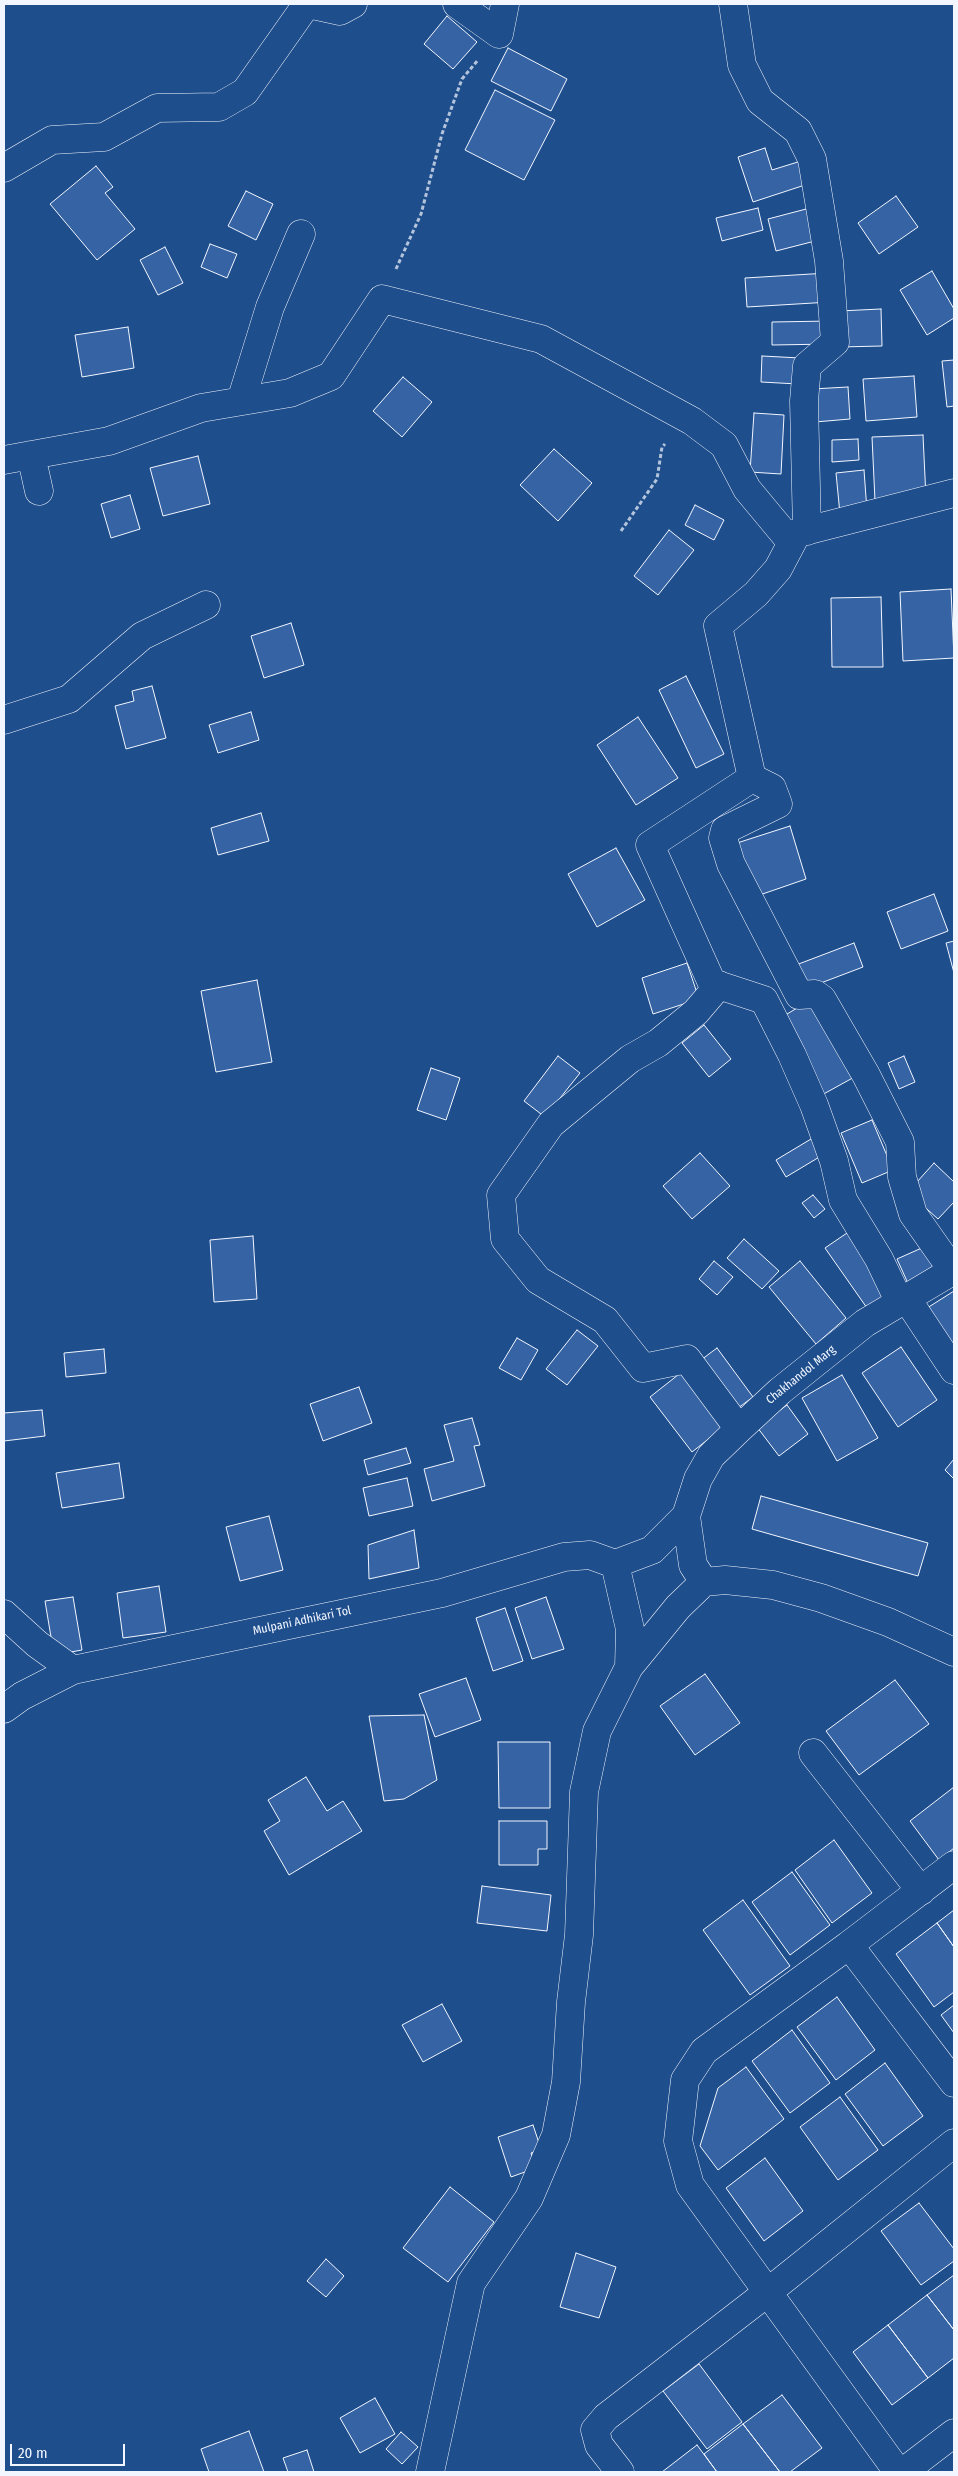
<!DOCTYPE html>
<html>
<head>
<meta charset="utf-8">
<style>
  body { margin:0 }
  #map { position:relative; width:958px; height:2476px; overflow:hidden; background:#1f4e8c; font-family:"Fira Sans Condensed",sans-serif }
  canvas { display:block }
  .frame { position:absolute; inset:0; border:5px solid #f2f6ff; pointer-events:none }
  .scale { position:absolute; left:10px; top:2444px; width:115px; height:22px; box-sizing:border-box; border:2px solid #f2f6ff; border-top:0; padding-left:6px; font-size:15px; line-height:18px; white-space:nowrap; color:#f2f6ff; -webkit-text-stroke:4px #1f4e8c; paint-order:stroke }
</style>
</head>
<body>
<div id="map">
<canvas width="958" height="2476"></canvas>
<div class="frame"></div>
<div class="scale">20 m</div>
</div>
<script>
const c = document.querySelector('canvas').getContext('2d');
c.lineJoin = 'round';
function paint(path, color) {
  c.fillStyle = color;
  c.fill(path, 'evenodd');
}
function poly(rows) {
  const path = new Path2D();
  for (const r of rows) {
    path.moveTo(r[0], r[1]);
    for (let i = 2; i < r.length; i += 2) path.lineTo(r[i], r[i + 1]);
  }
  return path;
}
function trace(path, color, width, dash) {
  c.strokeStyle = color;
  c.lineWidth = width;
  c.lineCap = dash ? 'butt' : 'round';
  c.setLineDash(dash || []);
  c.stroke(path);
}
function write(font, color, halo, rows, align = 'center') {
  c.font = font + ' "Fira Sans Condensed",sans-serif';
  c.lineWidth = 4;
  c.setLineDash([]);
  c.textBaseline = 'middle';
  c.strokeStyle = halo;
  c.fillStyle = color;
  for (const [text, x, y, turn = 0] of rows) {
    c.save();
    c.translate(x, y);
    c.rotate((+turn || 0) * Math.PI / 180);
    c.textAlign = isNaN(turn) ? turn : align;
    if (halo) c.strokeText(text, 0, 0);
    c.fillText(text, 0, 0);
    c.restore();
  }
}
const building = poly([
  [447,16,477,42,453,69,424,44,447,16],
  [508,48,567,79,551,111,491,81,508,48],
  [495,90,555,120,524,180,465,150,495,90],
  [765,148,772,170,801,161,808,184,753,202,738,157,765,148],
  [96,166,113,187,105,193,135,229,97,260,50,204,96,166],
  [246,191,273,204,256,240,228,226,246,191],
  [896,196,918,227,879,254,858,223,896,196],
  [758,208,763,230,722,241,716,218,758,208],
  [810,208,819,240,776,251,768,219,810,208],
  [210,244,237,254,227,278,201,267,210,244],
  [165,247,183,283,158,295,140,260,165,247],
  [932,271,954,309,954,318,927,335,900,290,932,271],
  [828,273,830,302,747,307,745,278,828,273],
  [881,309,882,346,840,347,839,311,881,309],
  [831,321,831,344,772,345,772,322,831,321],
  [128,327,134,368,82,377,75,335,128,327],
  [762,356,800,358,798,384,761,382,762,356],
  [954,360,954,406,947,407,942,361,954,360],
  [914,376,917,417,866,421,863,379,914,376],
  [403,377,432,402,402,437,373,411,403,377],
  [848,387,850,419,815,422,812,389,848,387],
  [754,413,784,415,781,474,750,472,754,413],
  [923,435,926,498,875,501,872,437,923,435],
  [858,439,859,460,832,462,832,440,858,439],
  [554,449,592,483,558,521,520,485,554,449],
  [198,456,210,504,163,516,150,468,198,456],
  [864,470,867,511,840,514,836,473,864,470],
  [130,495,140,529,111,538,101,504,130,495],
  [695,505,724,520,714,540,685,525,695,505],
  [669,530,694,550,658,595,634,576,669,530],
  [951,589,954,658,903,661,900,592,951,589],
  [881,597,883,667,832,667,831,598,881,597],
  [291,623,304,665,264,678,251,636,291,623],
  [686,676,724,754,696,768,659,690,686,676],
  [152,686,166,738,126,749,115,706,134,701,132,691,152,686],
  [251,712,259,740,218,753,209,725,251,712],
  [638,717,678,778,636,805,597,745,638,717],
  [261,813,269,841,218,855,211,828,261,813],
  [790,826,806,879,751,898,734,844,790,826],
  [616,848,645,900,597,927,568,874,616,848],
  [934,894,948,931,901,949,887,912,934,894],
  [954,941,954,973,946,943,954,941],
  [854,943,863,967,805,989,796,965,854,943],
  [687,963,699,999,653,1014,642,978,687,963],
  [257,980,272,1062,216,1072,201,991,257,980],
  [814,998,858,1075,820,1096,777,1020,814,998],
  [704,1025,731,1059,709,1077,682,1043,704,1025],
  [558,1056,580,1073,545,1117,524,1101,558,1056],
  [904,1056,915,1082,899,1089,888,1063,904,1056],
  [431,1068,460,1078,446,1120,417,1110,431,1068],
  [872,1120,893,1170,862,1183,841,1133,872,1120],
  [816,1136,826,1153,786,1177,776,1160,816,1136],
  [700,1153,730,1186,692,1219,663,1186,700,1153],
  [934,1163,954,1182,954,1202,938,1219,908,1192,934,1163],
  [813,1195,825,1209,814,1218,802,1203,813,1195],
  [847,1233,889,1293,867,1308,825,1248,847,1233],
  [253,1236,257,1299,214,1302,210,1240,253,1236],
  [744,1239,779,1271,762,1289,727,1258,744,1239],
  [924,1247,938,1278,911,1290,897,1259,924,1247],
  [714,1261,733,1277,717,1295,699,1279,714,1261],
  [800,1261,846,1318,816,1344,769,1287,800,1261],
  [954,1291,954,1357,924,1310,954,1291],
  [577,1330,598,1346,567,1385,546,1369,577,1330],
  [517,1338,538,1350,521,1380,499,1368,517,1338],
  [901,1347,937,1400,898,1427,862,1373,901,1347],
  [717,1348,753,1397,734,1411,697,1363,717,1348],
  [104,1349,106,1373,66,1377,64,1353,104,1349],
  [683,1371,725,1426,692,1452,650,1397,683,1371],
  [842,1375,878,1438,837,1461,802,1398,842,1375],
  [359,1387,372,1423,323,1441,310,1404,359,1387],
  [787,1405,808,1434,779,1456,757,1427,787,1405],
  [42,1410,45,1436,4,1441,4,1413,42,1410],
  [472,1418,480,1445,474,1446,485,1486,432,1501,424,1469,454,1461,444,1425,472,1418],
  [406,1448,411,1463,368,1475,364,1460,406,1448],
  [954,1459,954,1479,945,1470,954,1459],
  [119,1463,124,1498,62,1508,56,1473,119,1463],
  [407,1478,413,1506,369,1516,363,1488,407,1478],
  [761,1496,928,1543,918,1576,752,1529,761,1496],
  [269,1516,283,1570,240,1581,226,1527,269,1516],
  [414,1530,419,1568,369,1579,368,1545,414,1530],
  [159,1586,166,1632,123,1638,117,1593,159,1586],
  [73,1597,82,1650,54,1655,45,1601,73,1597],
  [546,1597,564,1649,532,1659,515,1608,546,1597],
  [505,1608,523,1661,493,1671,476,1618,505,1608],
  [705,1674,740,1723,695,1755,660,1706,705,1674],
  [466,1678,481,1720,435,1737,419,1694,466,1678],
  [895,1680,929,1724,859,1775,826,1731,895,1680],
  [424,1715,437,1780,404,1799,384,1801,369,1716,424,1715],
  [498,1742,550,1742,550,1808,499,1808,498,1742],
  [306,1777,327,1811,343,1801,362,1831,289,1875,264,1831,280,1821,268,1800,306,1777],
  [954,1787,954,1848,939,1860,910,1821,954,1787],
  [499,1821,547,1821,547,1849,538,1849,538,1865,499,1865,499,1821],
  [834,1840,872,1893,832,1923,795,1870,834,1840],
  [792,1872,830,1925,790,1955,752,1902,792,1872],
  [482,1886,551,1895,547,1931,477,1923,482,1886],
  [743,1900,790,1966,750,1995,703,1930,743,1900],
  [954,1910,954,1947,937,1923,954,1910],
  [937,1923,954,1947,954,1992,934,2007,896,1954,937,1923],
  [837,1997,875,2050,836,2080,797,2027,837,1997],
  [442,2004,462,2041,423,2062,402,2025,442,2004],
  [954,2005,954,2033,941,2015,954,2005],
  [792,2030,830,2083,790,2113,752,2061,792,2030],
  [885,2063,923,2116,883,2146,845,2094,885,2063],
  [746,2067,784,2119,718,2170,700,2146,718,2088,746,2067],
  [840,2097,878,2150,838,2180,800,2127,840,2097],
  [533,2125,541,2149,531,2153,536,2168,511,2177,498,2137,533,2125],
  [765,2158,803,2211,764,2241,726,2188,765,2158],
  [450,2187,494,2222,448,2282,403,2248,450,2187],
  [919,2203,954,2249,954,2261,921,2285,881,2231,919,2203],
  [576,2253,616,2267,599,2318,560,2307,576,2253],
  [326,2259,344,2276,326,2297,307,2281,326,2259],
  [954,2275,954,2330,927,2295,954,2275],
  [927,2295,954,2330,954,2358,928,2378,888,2325,927,2295],
  [888,2325,928,2378,892,2405,853,2352,888,2325],
  [699,2364,742,2422,707,2449,663,2391,699,2364],
  [782,2395,822,2448,790,2472,780,2472,743,2424,782,2395],
  [375,2398,395,2434,360,2453,340,2418,375,2398],
  [743,2424,780,2472,717,2472,704,2454,743,2424],
  [249,2431,264,2472,209,2472,201,2449,249,2431],
  [401,2432,418,2447,402,2464,386,2449,401,2432],
  [697,2445,717,2472,662,2472,697,2445],
  [307,2450,314,2472,288,2472,283,2458,307,2450]
]);
paint(building, '#3563a3');
trace(building, '#f2f6ff', 1);
const minor = poly([
  [308,4,340,11,353,4],
  [457,4,499,34,505,4],
  [733,4,742,65,760,101,798,131,812,159,829,261,835,342,807,366,804,401,807,531],
  [4,168,52,140,104,137,157,108,219,107,245,92,307,4],
  [241,401,270,307,301,234],
  [31,455,39,491],
  [4,460,109,441,201,408,290,393,331,376,382,299,541,339,692,421,724,445,747,489,786,536,954,493],
  [797,533,778,569,756,594,718,626,752,778,650,845,712,983,764,1000,792,1055,814,1105,834,1161,843,1200,879,1259,900,1303],
  [4,720,69,699,142,636,206,605],
  [752,778,772,788,778,804,725,830,723,838,731,864,799,995,815,994,822,999,866,1075,900,1142,902,1177,913,1214,953,1271],
  [719,985,696,1012,658,1043,630,1059,551,1124,501,1195,505,1239,538,1280,605,1320,643,1368,687,1359,739,1429],
  [907,1299,954,1370],
  [686,1516,693,1565,704,1582,678,1607,629,1667,630,1629,615,1564,652,1550,686,1516],
  [686,1516,698,1479,711,1456,739,1429,780,1391,865,1323,954,1270],
  [704,1582,725,1580,773,1585,821,1598,888,1622,954,1652],
  [4,1614,37,1644,73,1670,442,1593,564,1557,590,1555,615,1564],
  [4,1709,22,1696,73,1670],
  [813,1753,921,1891],
  [954,1865,849,1945,954,2083],
  [849,1945,704,2051,685,2080,678,2141,690,2185,898,2472],
  [430,2472,471,2283,529,2198,556,2135,566,2082,571,2002,579,1935,584,1792,597,1731,629,1667],
  [620,2472,599,2445,595,2430,606,2417,768,2292,954,2143],
  [903,2472,954,2433]
]);
trace(minor, '#f2f6ff', 29);
trace(poly([
  [396,269,421,214,442,134,462,79,478,60],
  [621,531,657,479,662,447,665,444]
]), '#b3c4dc', 3, [4, 2.5]);
trace(minor, '#1f4e8c', 28);
write('12px', '#f2f6ff', '#1f4e8c', [
  ["Chakhandol Marg",801,1375,-39],
  ["Mulpani Adhikari Tol",302,1621,-12]
]);
</script>
</body>
</html>
